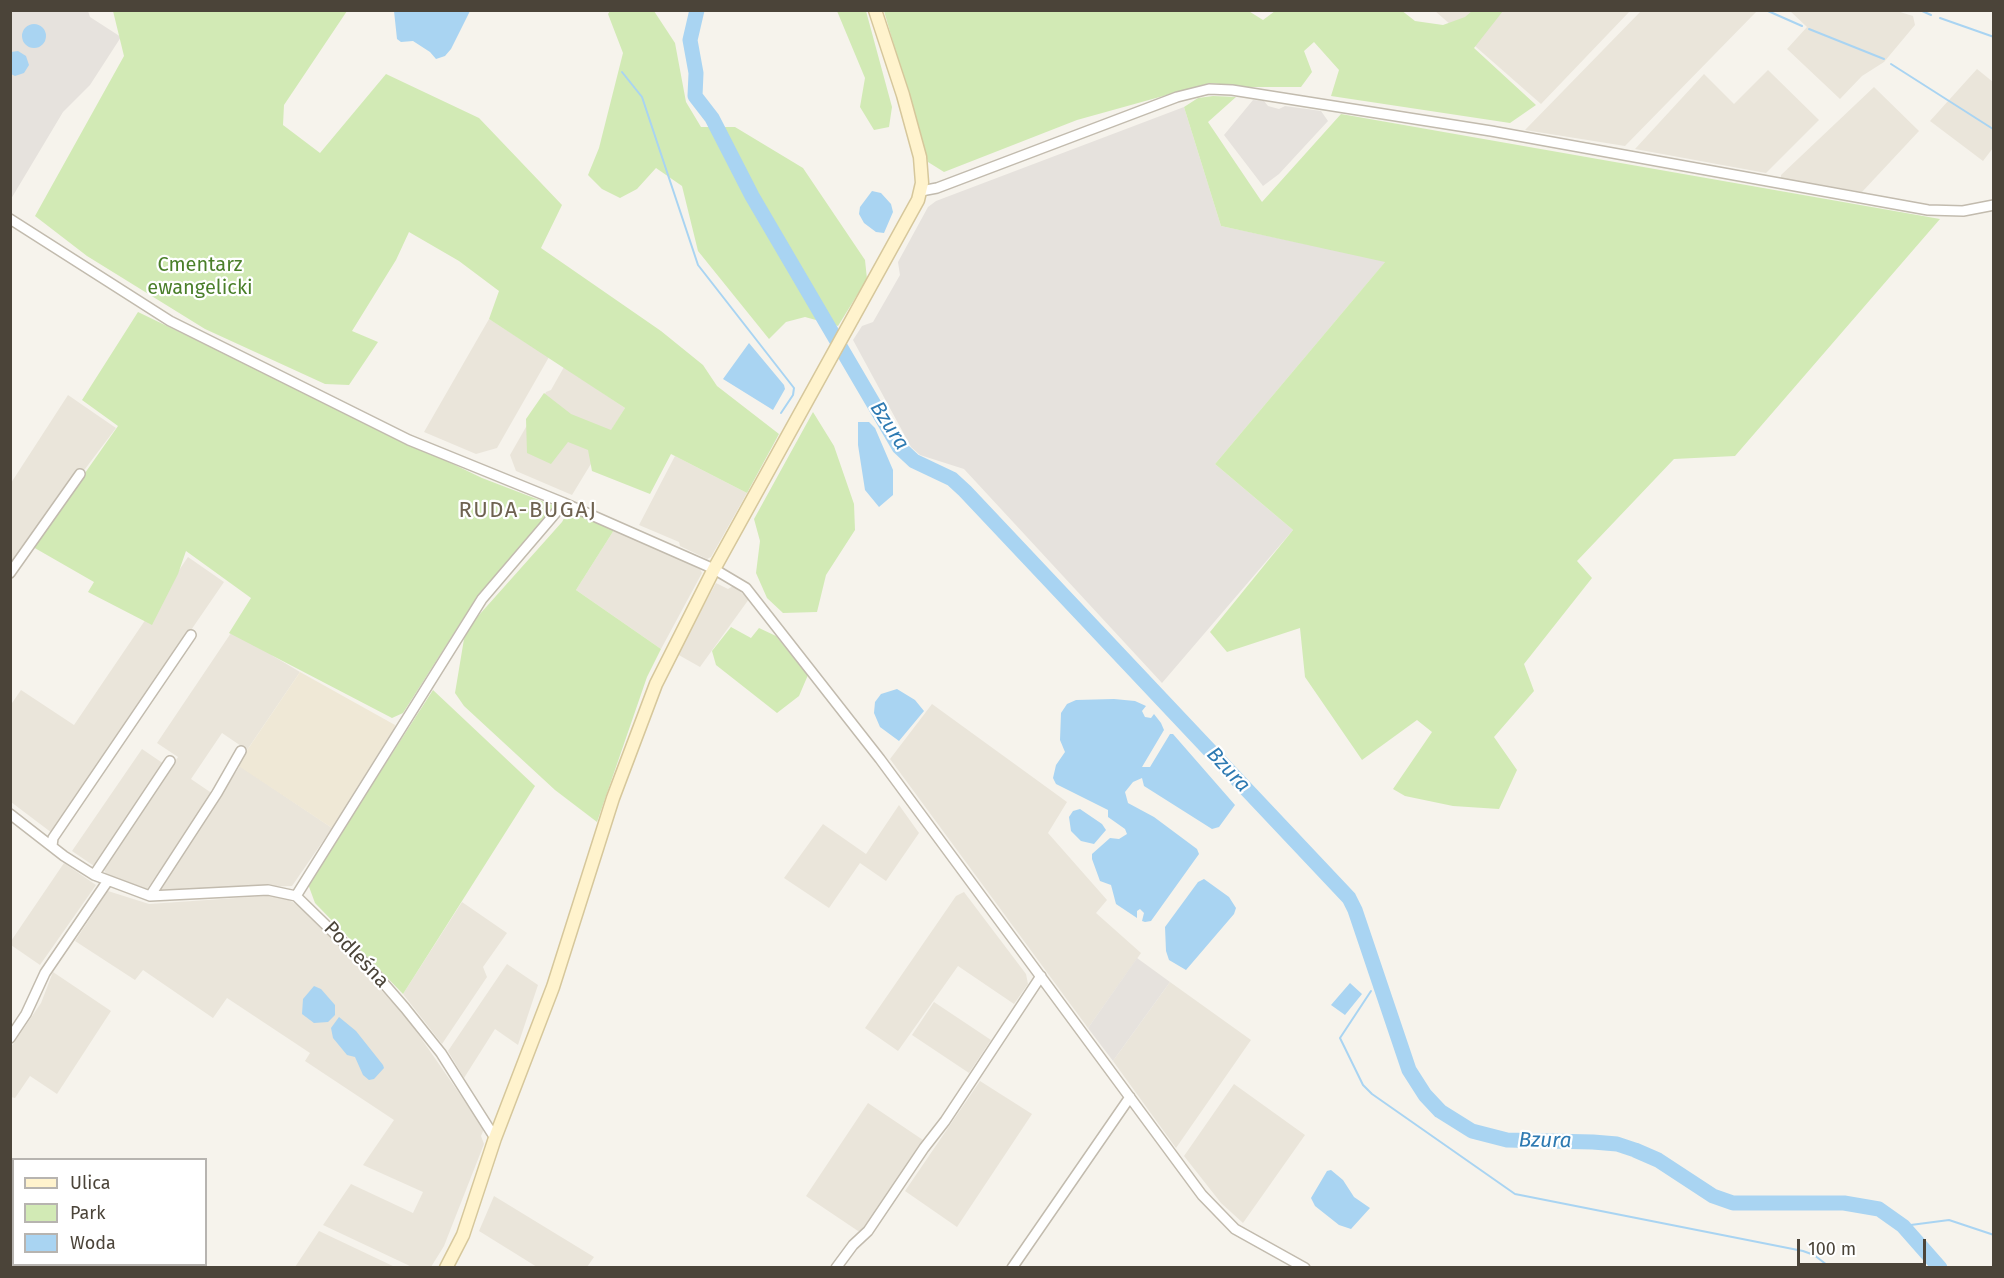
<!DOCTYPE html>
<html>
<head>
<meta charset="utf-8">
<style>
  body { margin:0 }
  #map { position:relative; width:2004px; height:1278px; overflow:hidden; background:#f6f3ec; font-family:"Fira Sans",sans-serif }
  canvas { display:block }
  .frame { position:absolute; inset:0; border:12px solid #4b4439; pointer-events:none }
  .legend { position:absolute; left:12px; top:1158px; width:195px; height:108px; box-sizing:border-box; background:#fff; border:2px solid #b7b4b0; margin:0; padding:8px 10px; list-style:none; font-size:18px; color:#4b4439 }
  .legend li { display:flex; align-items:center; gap:12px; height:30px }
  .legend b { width:30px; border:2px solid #b7b4b0 }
  .scale { position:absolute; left:1797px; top:1239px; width:129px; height:27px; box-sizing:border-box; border:3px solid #4b4439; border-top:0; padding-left:8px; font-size:18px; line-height:21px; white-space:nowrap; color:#4b4439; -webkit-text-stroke:4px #fff; paint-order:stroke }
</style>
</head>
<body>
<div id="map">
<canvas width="2004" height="1278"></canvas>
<div class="frame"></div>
<ul class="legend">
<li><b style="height:8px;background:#fff3cd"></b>Ulica</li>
<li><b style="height:16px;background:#d2eab5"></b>Park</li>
<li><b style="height:16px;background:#a9d4f2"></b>Woda</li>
</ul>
<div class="scale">100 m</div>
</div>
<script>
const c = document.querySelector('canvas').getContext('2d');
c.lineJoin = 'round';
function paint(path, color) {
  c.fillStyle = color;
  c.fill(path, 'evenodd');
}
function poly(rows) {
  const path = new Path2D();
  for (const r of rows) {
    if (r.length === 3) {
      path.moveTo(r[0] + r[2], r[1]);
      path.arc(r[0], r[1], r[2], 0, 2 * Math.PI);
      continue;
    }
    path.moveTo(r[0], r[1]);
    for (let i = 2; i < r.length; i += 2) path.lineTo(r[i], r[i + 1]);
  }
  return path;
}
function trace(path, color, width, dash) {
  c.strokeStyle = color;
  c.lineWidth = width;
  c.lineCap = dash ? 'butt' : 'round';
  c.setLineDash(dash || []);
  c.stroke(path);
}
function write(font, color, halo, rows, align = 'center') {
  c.font = font + ' "Fira Sans",sans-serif';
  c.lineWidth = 4.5;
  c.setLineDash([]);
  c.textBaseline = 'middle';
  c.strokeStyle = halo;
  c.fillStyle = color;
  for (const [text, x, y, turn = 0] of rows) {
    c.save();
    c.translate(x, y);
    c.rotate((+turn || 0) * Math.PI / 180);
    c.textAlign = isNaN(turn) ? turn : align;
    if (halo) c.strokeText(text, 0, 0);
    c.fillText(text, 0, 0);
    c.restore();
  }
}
paint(poly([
  [1435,11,1630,11,1541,104],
  [1641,11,1757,11,1625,146,1525,130],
  [1790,11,1897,11,1913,16,1915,25,1884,62,1862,76,1840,99,1787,49,1807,27],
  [1977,69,1993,82,1993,148,1983,161,1930,121],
  [1768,70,1819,120,1766,173,1635,149,1704,74,1734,104],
  [1874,87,1919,131,1862,192,1781,178,1781,175],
  [489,319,549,357,497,448,476,454,424,432],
  [564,367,625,408,572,495,516,471,510,455,546,392,551,390],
  [68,395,116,428,11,567,11,483],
  [675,456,747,493,711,557,707,559,680,546,679,542,639,525],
  [614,530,700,569,702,573,661,649,576,590],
  [188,557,224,582,52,833,11,802,10,706,21,690,74,725],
  [716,583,728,589,733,586,749,599,700,667,677,654],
  [235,627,273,656,300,672,247,750,222,733,191,779,213,794,147,889,123,883,106,874,103,868,178,757,157,743],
  [932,704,1067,802,1048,833,1107,900,1096,913,1141,953,1088,1028,890,759],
  [142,749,164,764,94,866,72,851],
  [240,766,332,828,292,886,160,891,159,886],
  [899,805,919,833,886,881,860,863,829,908,784,878,823,824,866,854],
  [64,863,96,885,40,965,11,945,11,941],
  [108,891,149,904,280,895,305,909,407,1018,484,1129,481,1136,484,1144,444,1246,431,1267,412,1267,323,1225,351,1184,413,1213,423,1192,363,1165,394,1120,305,1061,310,1053,227,998,213,1018,143,970,135,980,75,941],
  [964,892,1026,974,1028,984,1014,1004,958,966,898,1051,865,1028,956,896],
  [462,902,507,933,483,967,487,977,442,1044,403,994],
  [507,964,538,985,518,1045,495,1029,464,1078,448,1051],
  [53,972,111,1011,57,1094,30,1076,15,1098,11,1097,11,1047,41,1003],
  [1170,982,1251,1040,1176,1148,1113,1061],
  [934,1002,991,1040,969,1073,912,1035],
  [980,1081,1032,1114,957,1227,905,1191],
  [1234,1084,1305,1135,1243,1223,1221,1203,1184,1156],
  [868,1103,923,1140,861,1233,806,1196],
  [494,1196,594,1257,587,1267,537,1267,479,1231],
  [319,1231,395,1267,295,1267]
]), '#eae5da');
paint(poly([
  [11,11,88,11,90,17,121,37,90,85,63,112,11,199],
  [1253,100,1264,101,1268,106,1279,109,1285,106,1321,111,1328,121,1279,174,1263,186,1224,135],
  [1184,107,1221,226,1386,261,1215,464,1293,530,1162,683,964,469,920,455,911,447,853,340,862,326,873,322,900,275,898,262,928,207,936,201],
  [1137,958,1170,982,1113,1061,1088,1028]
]), '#e6e2dd');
paint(poly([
  [300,672,395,725,392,741,332,828,237,765]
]), '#efe8d6');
paint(poly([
  [1247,10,1263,20,1275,11,1401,10,1415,21,1443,25,1465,17,1472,11,1503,11,1474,48,1536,105,1510,123,1331,96,1339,70,1314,42,1304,51,1312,72,1301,87,1248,87,1210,83,1077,120,944,172,928,162,884,11],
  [113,11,347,11,284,105,283,125,320,153,386,74,479,118,562,205,541,248,661,331,703,365,717,386,779,434,747,493,671,454,650,494,592,471,588,450,568,442,551,464,527,453,526,419,544,393,571,414,611,430,625,408,489,319,499,291,459,261,409,232,396,260,352,331,378,342,349,385,325,384,205,329,87,256,35,216,124,56],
  [610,11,654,11,675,43,686,102,701,127,735,127,803,168,865,260,867,279,838,326,805,317,786,322,769,339,698,251,682,186,656,168,637,189,620,198,602,189,588,175,599,148,623,53,608,14],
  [837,11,866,11,892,107,889,127,874,130,860,107,865,78],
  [1213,96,1236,97,1208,122,1262,202,1341,114,1940,219,1735,456,1674,459,1577,561,1592,578,1524,664,1534,691,1494,737,1517,770,1499,809,1453,806,1405,796,1393,789,1432,732,1417,720,1362,760,1305,677,1300,628,1227,652,1210,632,1293,530,1215,464,1385,262,1221,226,1184,107,1198,98],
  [138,312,482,478,555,506,477,597,403,713,392,718,229,633,251,598,186,551,178,574,152,625,88,592,94,582,33,547,118,426,82,400],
  [813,412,834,446,854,504,855,530,826,575,817,612,783,613,767,598,756,573,760,541,754,519],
  [568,511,614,530,576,590,661,649,647,677,597,822,555,790,464,706,455,693,464,639,471,624,562,522],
  [731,627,751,638,759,628,776,636,808,675,799,696,777,713,716,665,712,651],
  [433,690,535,786,403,994,315,903,308,884]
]), '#d2eab5');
paint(poly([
  [394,11,394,10,470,11,451,49,445,56,436,59,430,52,413,41,401,42,397,39],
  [34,36,12],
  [18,51,26,56,29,65,24,73,15,76,11,74,11,52],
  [872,191,881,193,891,204,893,212,884,233,876,232,864,223,859,214,860,207],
  [749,343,784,385,785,389,773,410,723,379],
  [858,422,869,422,875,428,893,470,893,495,879,507,865,490,858,445],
  [897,689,915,700,924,711,899,741,880,727,874,713,875,702,881,694],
  [1114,699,1135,701,1146,706,1142,711,1145,717,1151,718,1154,714,1161,723,1164,730,1142,767,1150,767,1170,734,1173,734,1235,805,1219,827,1212,829,1144,786,1142,778,1133,782,1125,792,1128,803,1154,817,1197,849,1199,854,1151,921,1145,922,1142,921,1144,913,1140,909,1137,911,1137,918,1116,904,1111,885,1100,881,1092,859,1092,854,1110,838,1119,839,1127,834,1125,829,1108,817,1108,810,1056,784,1053,778,1056,765,1065,752,1060,740,1061,713,1067,704,1076,700],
  [1080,809,1102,824,1106,830,1094,844,1081,841,1071,831,1069,817,1073,811],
  [1204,879,1229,897,1236,908,1234,914,1186,970,1169,960,1166,951,1165,927,1198,882],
  [1350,983,1362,994,1345,1015,1331,1005],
  [314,986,321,989,335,1005,335,1015,328,1022,314,1023,302,1014,303,999],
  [339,1017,356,1031,383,1065,384,1068,374,1079,369,1080,363,1075,355,1057,347,1055,333,1038,331,1028],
  [1331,1170,1343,1180,1354,1197,1370,1208,1351,1229,1339,1225,1315,1206,1311,1198,1327,1171]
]), '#a9d4f2');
trace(poly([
  [1920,10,1931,15],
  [1768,11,1802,26],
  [1940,18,1994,37],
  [1809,29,1884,59],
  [1891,64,1993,129],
  [622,72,642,97,698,265,794,388,793,395,781,413],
  [1371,991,1340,1038,1363,1085,1372,1094,1515,1194,1803,1251,1814,1255,1831,1268],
  [1903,1226,1949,1220,1994,1235]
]), '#a9d4f2', 2);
trace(poly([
  [697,10,690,40,696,73,695,96,712,118,752,196,899,447,914,461,952,479,965,491,1349,898,1355,910,1409,1070,1425,1095,1440,1111,1472,1131,1507,1140,1593,1142,1617,1144,1635,1150,1658,1160,1713,1196,1733,1203,1844,1203,1879,1209,1903,1226,1940,1268]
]), '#a9d4f2', 15);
const street = poly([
  [921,191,937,188,1177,97,1209,89,1232,90,1491,131,1928,210,1963,211,1994,205],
  [10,219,170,321,409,440,564,503,714,569,746,588,880,759,1202,1195,1235,1229,1305,1268],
  [10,573,80,474],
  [10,814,64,856,94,875,150,896,268,890,296,896,373,971,405,1008,441,1053,495,1138],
  [52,846,53,838,191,635],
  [94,875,170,761],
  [150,896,217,793,241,751],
  [296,896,482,599,564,503],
  [10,1038,26,1014,45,973,107,882],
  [836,1268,853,1245,868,1231,924,1148,945,1121,1041,976],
  [1012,1268,1130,1097]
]);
const secondary = poly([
  [446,1268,463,1235,495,1138,553,987,613,798,656,684,714,569,918,200,922,183,920,157,903,95,875,10]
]);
trace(street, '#c2bbae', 12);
trace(secondary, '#d6c79b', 15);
trace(street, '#fff', 9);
trace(secondary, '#fff3cd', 12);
write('20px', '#4a7f2a', '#fff', [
  ["Cmentarz",200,265],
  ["ewangelicki",200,288]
]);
write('20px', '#4b4439', '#fff', [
  ["Podleśna",356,955,46]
]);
write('italic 21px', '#2e7ab2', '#fff', [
  ["Bzura",889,426,57],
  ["Bzura",1228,770,47],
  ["Bzura",1545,1141,1]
]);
c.letterSpacing = '1.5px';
write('22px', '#6e6250', '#fff', [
  ["RUDA-BUGAJ",528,511]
]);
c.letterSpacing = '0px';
</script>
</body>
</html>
